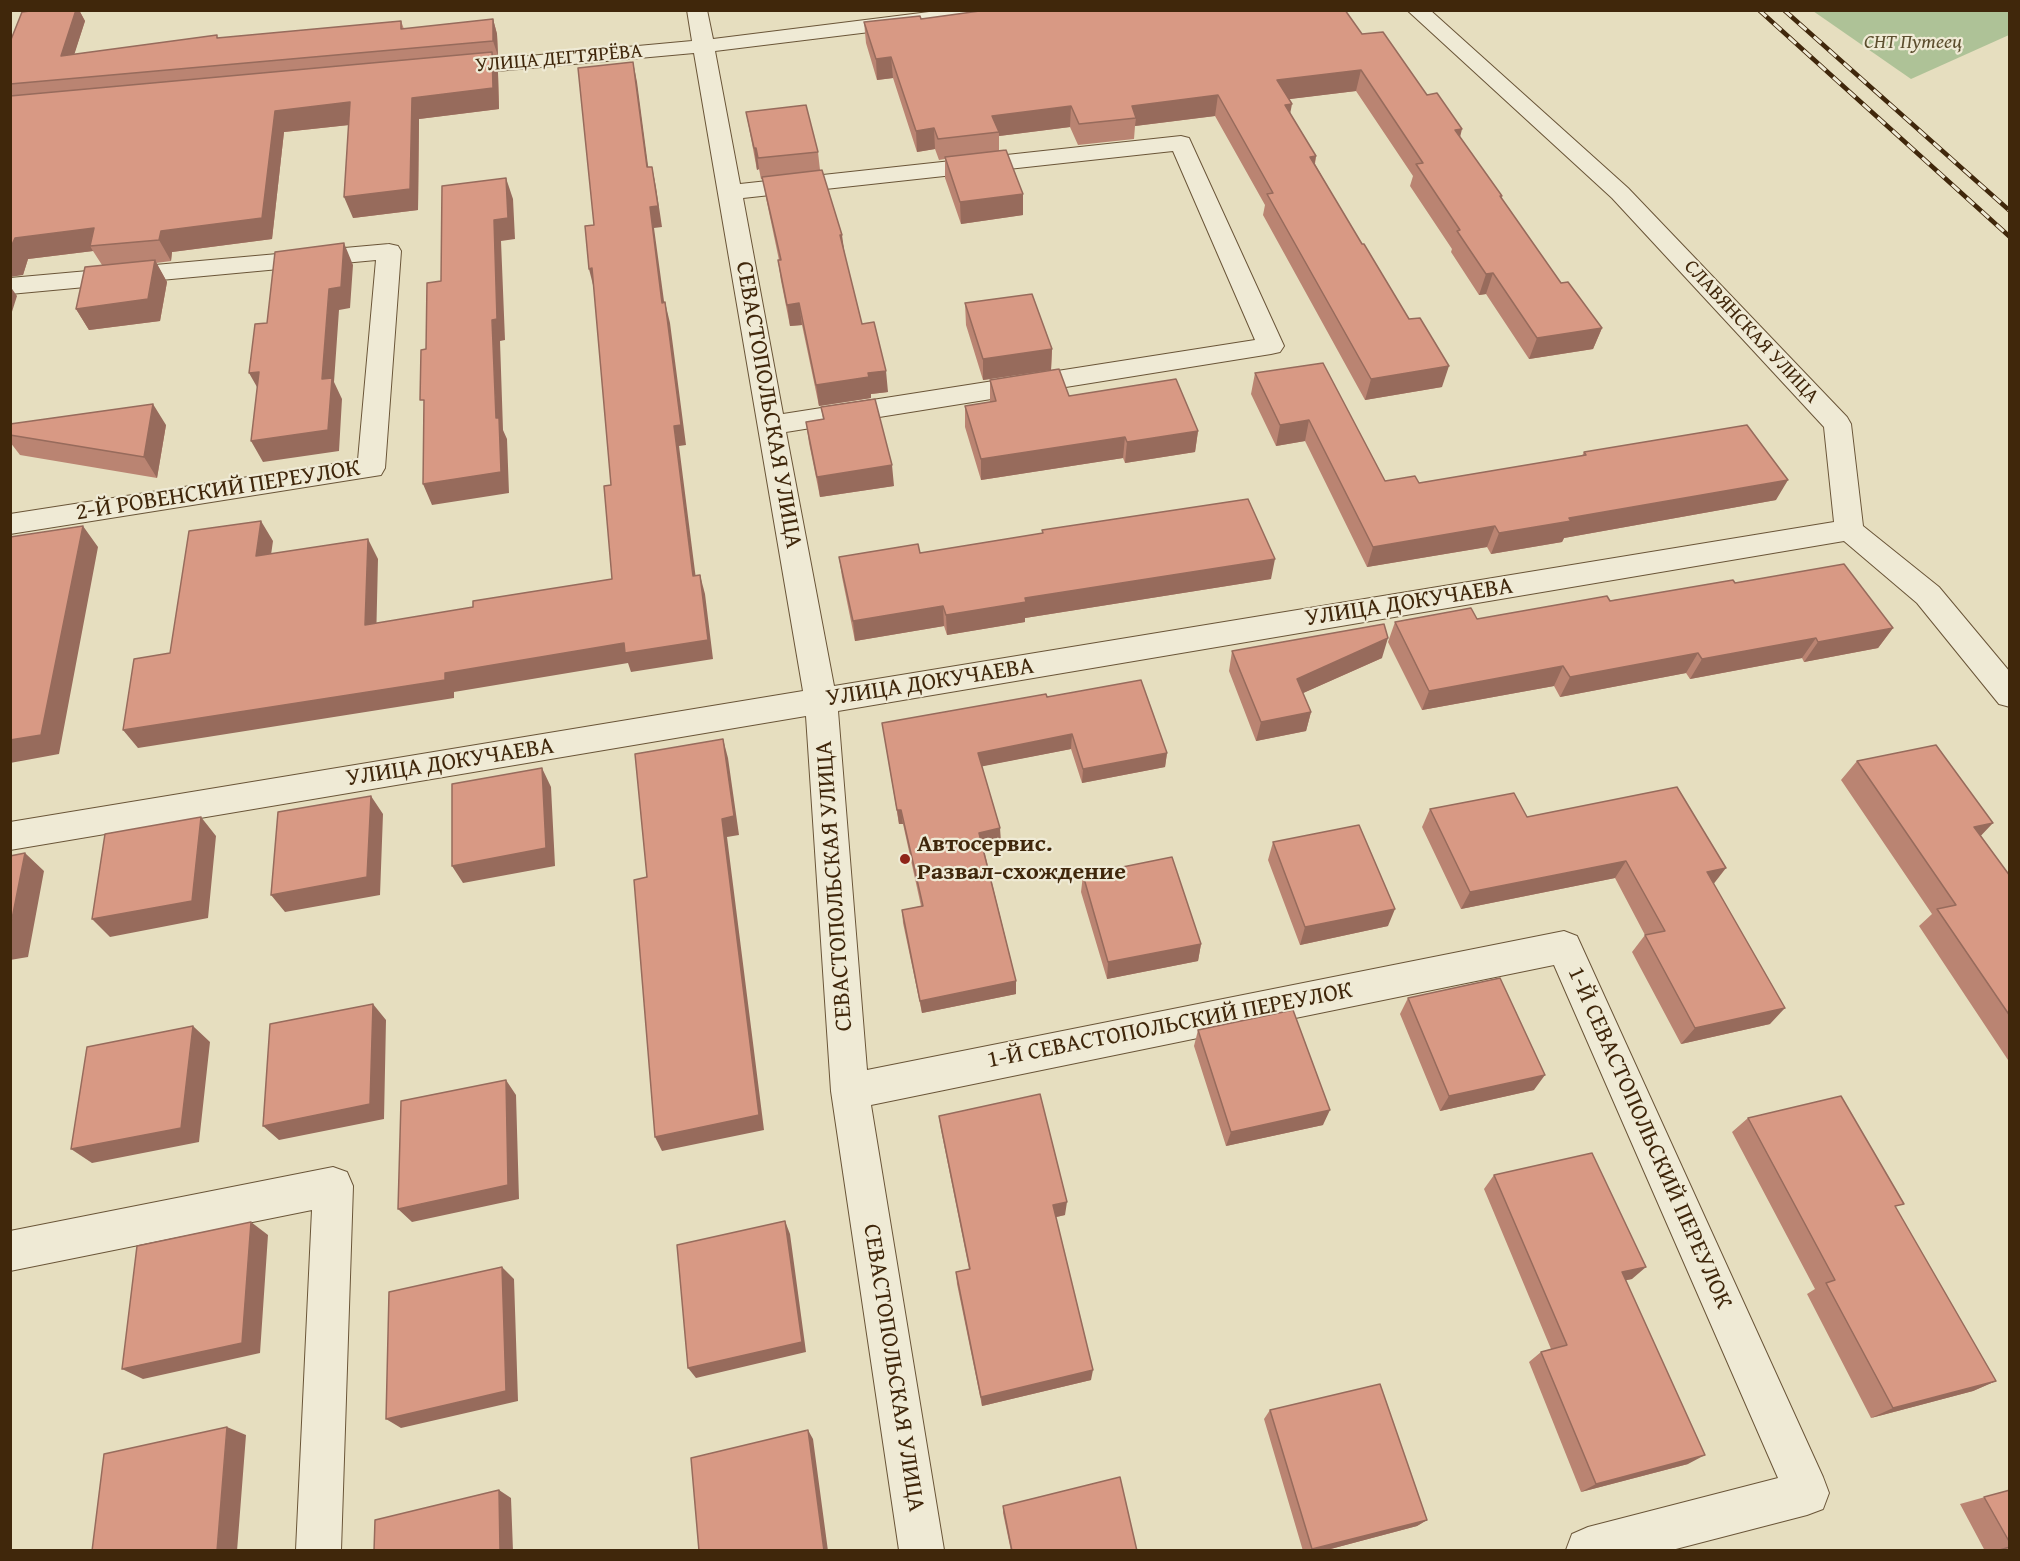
<!DOCTYPE html>
<html>
<head>
<meta charset="utf-8">
<style>
  body { margin:0 }
  #map { position:relative; width:2020px; height:1561px; overflow:hidden; background:#e6debf; font-family:"Gentium Book Plus",serif }
  canvas { display:block }
  .frame { position:absolute; inset:0; border:12px solid #40270b; pointer-events:none }
</style>
</head>
<body>
<div id="map">
<canvas width="2020" height="1561"></canvas>
<div class="frame"></div>
</div>
<script>
const c = document.querySelector('canvas').getContext('2d');
c.lineJoin = 'round';
function paint(path, color) {
  c.fillStyle = color;
  c.fill(path, 'evenodd');
}
function poly(rows) {
  const path = new Path2D();
  for (const r of rows) {
    path.moveTo(r[0], r[1]);
    for (let i = 2; i < r.length; i += 2) path.lineTo(r[i], r[i + 1]);
  }
  return path;
}
function trace(path, color, width, dash) {
  c.strokeStyle = color;
  c.lineWidth = width;
  c.lineCap = dash ? 'butt' : 'round';
  c.setLineDash(dash || []);
  c.stroke(path);
}
function write(font, color, halo, rows, align = 'center') {
  c.font = font + ' "Gentium Book Plus",serif';
  c.lineWidth = 4.5;
  c.setLineDash([]);
  c.textBaseline = 'middle';
  c.strokeStyle = halo;
  c.fillStyle = color;
  for (const [text, x, y, turn = 0] of rows) {
    c.save();
    c.translate(x, y);
    c.rotate((+turn || 0) * Math.PI / 180);
    c.textAlign = isNaN(turn) ? turn : align;
    if (halo) c.strokeText(text, 0, 0);
    c.fillText(text, 0, 0);
    c.restore();
  }
}
paint(poly([
  [1813,11,2009,11,2009,35,1911,79]
]), '#aec297');
const minor = poly([
  [687,10,707,10,713,39,945,10,1010,10,1007,14,1000,16,715,51,740,184,1181,136,1189,138,1284,346,1280,352,1271,354,786,432,834,686,1834,522,1824,427,1612,198,1407,10,1430,10,1628,188,1847,417,1851,424,1863,526,1939,587,2010,672,2010,707,1999,704,1917,603,1844,541,838,711,867,1070,1564,931,1577,936,1823,1477,1829,1493,1823,1509,1807,1515,1672,1550,1566,1550,1572,1534,1588,1527,1778,1478,1554,965,871,1105,944,1550,899,1550,831,1091,806,716,10,850,10,822,803,691,694,53,453,75,445,74,442,69,445,64,453,63,692,41,687,10],
  [1173,151,1255,340,783,414,743,198,1173,151],
  [389,244,398,246,401,251,385,468,381,475,10,534,10,514,358,460,376,260,10,294,10,278,389,244],
  [333,1167,347,1172,353,1186,341,1550,296,1550,312,1210,10,1271,10,1231,333,1167]
]);
trace(minor, '#6a5538', 2);
paint(minor, '#efead5');
const rail = poly([
  [1759,10,2010,237],
  [1784,10,2010,211]
]);
trace(rail, '#40270b', 4.5);
trace(rail, '#efead5', 3, [10]);
paint(poly([
  [38,10,79,10,85,21,74,54,219,38,401,21,404,29,493,19,497,34,498,56,493,57,498,73,499,109,419,119,418,210,353,218,349,125,284,132,272,239,172,252,171,261,156,263,167,282,160,321,89,330,76,309,102,265,93,251,28,259,23,275,10,95,10,42],
  [921,19,1362,34,1427,95,1460,137,1502,196,1501,198,1561,283,1602,328,1593,349,1529,359,1486,294,1479,295,1451,252,1452,249,1410,186,1413,176,1356,91,1289,99,1290,113,1316,156,1315,164,1442,387,1365,400,1263,215,1265,205,1215,116,1135,126,1134,139,1078,145,1070,127,999,136,999,151,1023,194,1023,215,961,224,945,178,945,159,939,160,935,149,917,152,893,78,877,80,866,43,864,22],
  [746,112,818,152,820,170,844,253,862,324,888,392,871,394,871,398,819,406,802,325,790,326,781,281,778,260,779,260,766,198,763,179,761,179,759,169,757,170],
  [965,303,1052,349,1051,370,983,380,966,325],
  [1255,373,1385,481,1419,483,1582,456,1584,452,1776,500,1564,538,1562,542,1491,554,1487,547,1367,567,1305,441,1276,446,1251,394],
  [990,380,1069,396,1198,431,1195,452,1125,463,1123,458,981,480,965,427,965,406,990,402],
  [821,407,894,486,820,497,809,443,806,422,823,419],
  [10,424,166,425,157,478,20,455,10,442],
  [1042,530,1271,579,1025,618,1025,622,947,635,944,626,855,641,842,577,839,557,920,553,1042,534],
  [1735,583,1893,628,1878,648,1804,662,1802,658,1690,679,1686,673,1560,697,1554,686,1422,710,1388,642,1395,622,1477,619],
  [1232,651,1382,658,1303,693,1311,712,1306,731,1256,741,1229,671],
  [1047,697,1167,753,1165,767,1082,783,1071,749,982,766,1001,842,983,846,1016,981,1016,994,922,1013,903,923,902,910,921,906,903,824,899,824,882,723],
  [1857,761,1981,836,2010,876,2010,1063,1919,926,1932,914,1841,780],
  [1430,809,1527,817,1714,885,1770,1024,1681,1044,1632,952,1645,935,1615,878,1461,909,1422,827],
  [1273,842,1388,926,1300,945,1268,860],
  [1083,875,1201,944,1198,961,1107,979,1081,892],
  [1408,998,1534,1090,1440,1111,1400,1014],
  [1198,1030,1323,1125,1226,1146,1194,1046],
  [939,1116,1065,1215,1056,1217,1091,1380,982,1406,957,1284,956,1272,969,1269,941,1130],
  [1748,1118,1996,1381,1973,1391,1871,1418,1807,1294,1815,1289,1732,1132],
  [1494,1175,1632,1279,1625,1280,1688,1464,1581,1492,1529,1362,1541,1352,1551,1349,1484,1189],
  [1270,1410,1427,1520,1417,1526,1323,1551,1303,1551,1264,1419],
  [2010,1490,2010,1551,1985,1551,1960,1504],
  [1003,1506,1137,1551,1011,1551,1003,1513]
]), '#ba8472');
paint(poly([
  [76,10,79,10,85,21,69,71,61,56],
  [493,19,497,34,498,56,493,41],
  [492,52,498,73,499,109,419,119,418,210,353,218,344,197,412,98],
  [891,57,893,78,877,80,876,59],
  [633,62,637,82,651,188,647,167],
  [1361,70,1356,91,1274,101,1277,80],
  [1218,95,1215,116,1135,126,1136,118,1132,106],
  [350,102,358,124,284,132,272,239,172,252,171,261,159,240,161,231,275,111],
  [1292,104,1288,125,1285,105],
  [1071,106,1070,127,999,136,999,132,992,116],
  [934,128,935,149,917,152,916,131],
  [1462,129,1457,150,1455,130],
  [754,148,756,148,759,169,757,170],
  [1316,156,1312,177,1310,157],
  [652,167,656,187,662,227,654,228,667,323,662,303,650,207],
  [506,178,513,199,515,239,501,241,505,340,500,341,503,430,507,439,509,493,432,505,423,484,496,418,492,320,494,220],
  [1023,194,1023,215,961,224,960,202],
  [94,228,90,246,93,251,28,259,23,275,10,277,10,249,15,238],
  [840,235,842,235,845,256],
  [344,243,353,265,350,308,339,310,334,382,342,399,339,451,263,462,251,441,322,379,329,289],
  [155,260,167,282,160,321,89,330,76,309],
  [592,268,594,289,589,269],
  [1493,273,1486,294,1479,295,1486,274],
  [10,286,17,296,10,318],
  [665,302,670,323,686,445,679,446,698,595,693,576,674,426],
  [799,303,802,325,790,326,787,305],
  [1602,328,1593,349,1529,359,1537,338],
  [1052,349,1051,370,983,380,983,359],
  [1449,366,1442,387,1365,400,1371,379],
  [886,371,888,392,871,394,871,398,819,406,816,385,868,373],
  [259,372,261,394,249,373],
  [153,404,166,425,157,478,144,457],
  [1309,420,1305,441,1276,446,1280,425],
  [1198,431,1195,452,1125,463,1127,442],
  [1125,437,1123,458,981,480,981,459],
  [892,465,894,486,820,497,817,477],
  [1788,480,1776,500,1564,538,1562,542,1491,554,1499,533,1569,518],
  [261,521,273,541,268,576,256,556],
  [83,526,98,547,59,754,10,763,10,740],
  [1495,526,1487,547,1367,567,1373,547],
  [368,539,378,559,376,644,365,625],
  [1275,559,1271,579,1025,618,1025,622,947,635,946,615,1025,598],
  [700,575,705,594,713,659,631,672,628,663,454,692,454,698,138,748,123,730,445,673],
  [943,606,944,626,855,641,853,621],
  [1893,628,1878,648,1804,662,1818,642],
  [1388,638,1382,658,1292,698,1297,679],
  [1816,638,1802,658,1690,679,1702,659],
  [1698,653,1686,673,1560,697,1570,677],
  [1563,666,1554,686,1422,710,1429,691],
  [1311,712,1306,731,1256,741,1261,722],
  [1072,734,1071,749,979,767,978,753],
  [723,739,728,758,739,835,727,837,764,1130,662,1151,655,1137,722,819],
  [1167,753,1165,767,1082,783,1083,769],
  [542,768,551,787,555,866,463,883,452,866],
  [371,796,383,814,380,895,285,912,271,895],
  [897,810,901,810,903,824,899,824],
  [201,817,216,836,208,918,110,937,92,919],
  [1993,823,1975,842,1974,827],
  [1000,828,1001,842,980,847,979,833],
  [25,853,44,871,28,957,10,960,10,929],
  [1626,861,1615,878,1461,909,1470,892],
  [1726,868,1712,886,1707,872],
  [1395,909,1388,926,1300,945,1305,927],
  [1201,944,1198,961,1107,979,1108,962],
  [1016,981,1016,994,922,1013,920,1001],
  [373,1004,386,1020,384,1119,279,1140,263,1126],
  [1785,1008,1770,1024,1681,1044,1695,1028],
  [193,1026,210,1042,199,1142,92,1163,71,1149],
  [1545,1075,1534,1090,1440,1111,1449,1096],
  [506,1080,516,1095,519,1199,412,1222,398,1209],
  [1330,1110,1323,1125,1226,1146,1231,1132],
  [1067,1202,1065,1215,1052,1218,1053,1205],
  [785,1221,790,1234,806,1352,696,1378,688,1368],
  [251,1222,268,1235,260,1353,143,1379,122,1369],
  [502,1267,514,1279,518,1401,401,1428,386,1419],
  [1646,1267,1632,1279,1608,1284,1622,1272],
  [1093,1370,1091,1380,982,1406,981,1397],
  [1996,1381,1973,1391,1871,1418,1893,1408],
  [227,1427,246,1435,237,1551,217,1551],
  [808,1430,813,1439,828,1551,824,1551],
  [1705,1455,1688,1464,1581,1492,1596,1484],
  [499,1490,511,1498,513,1551,500,1551],
  [1427,1520,1417,1526,1323,1551,1310,1551,1312,1549]
]), '#976b5c');
const building = poly([
  [38,10,76,10,61,56,217,35,217,38,401,21,401,29,493,19,493,41,10,84,10,42,22,12,38,10],
  [987,10,1345,10,1362,34,1383,32,1427,95,1437,93,1462,129,1455,130,1502,196,1500,196,1561,283,1568,282,1602,328,1537,338,1493,273,1486,274,1457,231,1460,230,1416,164,1423,163,1361,70,1277,80,1292,104,1285,105,1316,156,1310,157,1362,244,1364,244,1409,319,1420,318,1449,366,1371,379,1267,194,1273,193,1218,95,1132,106,1136,118,1079,124,1071,106,992,116,999,132,938,139,934,128,916,131,891,57,876,59,864,22,920,16,921,19,987,10],
  [492,52,493,88,412,98,410,189,344,197,350,102,275,111,262,218,161,231,159,240,90,246,94,228,15,238,10,249,10,96,492,52],
  [633,62,647,167,652,167,658,206,650,207,662,303,665,302,681,425,674,426,693,576,700,575,708,640,625,653,624,643,445,673,445,680,123,730,134,659,170,653,189,531,261,521,256,556,368,539,365,625,473,607,473,601,612,579,604,486,611,485,592,268,589,269,585,226,594,225,578,68,633,62],
  [806,105,818,152,758,158,756,148,754,148,746,112,806,105],
  [1006,150,1023,194,960,202,945,157,1006,150],
  [822,170,842,235,840,235,862,324,874,322,886,371,868,373,869,377,816,385,799,303,787,305,778,260,781,260,762,177,822,170],
  [506,178,508,218,494,220,497,319,492,320,496,418,499,418,501,472,423,484,424,400,420,400,421,350,426,349,427,283,441,281,442,186,506,178],
  [344,243,341,287,329,289,322,379,332,378,328,430,251,441,259,372,249,373,255,324,267,323,275,252,344,243],
  [155,260,148,299,76,309,85,267,155,260],
  [1032,294,1052,349,983,359,965,303,1032,294],
  [1323,363,1385,481,1415,476,1419,483,1586,455,1584,452,1747,425,1788,480,1569,518,1571,521,1499,533,1495,526,1373,547,1309,420,1280,425,1255,373,1323,363],
  [1059,369,1069,396,1176,379,1198,431,1127,442,1125,437,981,459,965,406,996,401,990,380,1059,369],
  [875,399,892,465,817,477,806,422,824,419,821,407,875,399],
  [153,404,144,457,10,435,10,424,153,404],
  [1248,499,1275,559,1025,598,1026,602,946,615,943,606,853,621,839,557,918,544,920,553,1043,533,1042,530,1248,499],
  [83,526,41,735,10,740,10,537,83,526],
  [1844,564,1893,628,1818,642,1816,638,1702,659,1698,653,1570,677,1563,666,1429,691,1395,622,1471,608,1477,619,1607,596,1610,601,1733,580,1735,583,1844,564],
  [1384,624,1388,638,1297,679,1311,712,1261,722,1232,651,1384,624],
  [1141,680,1167,753,1083,769,1072,734,978,753,1000,828,979,833,1016,981,920,1001,902,910,923,906,901,810,897,810,882,723,1046,694,1047,697,1141,680],
  [723,739,734,816,722,819,759,1115,655,1137,634,880,647,877,635,754,723,739],
  [1936,745,1993,823,1974,827,2010,876,2010,1016,1937,909,1956,905,1857,761,1936,745],
  [542,768,546,848,452,866,452,784,542,768],
  [1677,787,1726,868,1707,872,1785,1008,1695,1028,1645,935,1665,931,1626,861,1470,892,1430,809,1514,793,1527,817,1677,787],
  [371,796,367,877,271,895,278,812,371,796],
  [201,817,192,901,92,919,105,834,201,817],
  [1359,825,1395,909,1305,927,1273,842,1359,825],
  [25,853,10,929,10,856,25,853],
  [1172,857,1201,944,1108,962,1083,875,1172,857],
  [1500,978,1545,1075,1449,1096,1408,998,1500,978],
  [373,1004,370,1104,263,1126,270,1024,373,1004],
  [1293,1010,1330,1110,1231,1132,1198,1030,1293,1010],
  [193,1026,181,1128,71,1149,87,1047,193,1026],
  [506,1080,508,1185,398,1209,401,1101,506,1080],
  [1040,1094,1067,1202,1053,1205,1093,1370,981,1397,956,1272,970,1269,939,1116,1040,1094],
  [1841,1096,1904,1204,1895,1206,1996,1381,1893,1408,1826,1283,1835,1280,1748,1118,1841,1096],
  [1592,1153,1646,1267,1622,1272,1705,1455,1596,1484,1541,1352,1567,1345,1494,1175,1592,1153],
  [785,1221,802,1342,688,1368,677,1245,785,1221],
  [251,1222,242,1343,122,1369,137,1246,251,1222],
  [502,1267,506,1391,386,1419,389,1292,502,1267],
  [1380,1384,1427,1520,1312,1549,1270,1410,1380,1384],
  [227,1427,217,1551,92,1551,104,1454,227,1427],
  [808,1430,824,1551,699,1551,691,1458,808,1430],
  [1120,1477,1137,1551,1012,1551,1003,1506,1120,1477],
  [499,1490,500,1551,374,1551,375,1520,499,1490],
  [2010,1490,2010,1543,1984,1497,2010,1490],
  [2010,1547,2010,1551,1996,1551,2010,1547]
]);
paint(building, '#d89984');
trace(building, '#976b5c', 1.5);
for (const [x, y, r, color] of [
  [905,859,6,"#8f2418"]
]) {
  const dot = new Path2D();
  dot.arc(x, y, r, 0, 2 * Math.PI);
  c.fillStyle = color;
  c.fill(dot);
  trace(dot, '#efead5', 2);
}
write('italic 20px', '#5c4e2e', '#efead5', [
  ["СНТ Путеец",1913,43]
]);
write('20px', '#40270b', '#efead5', [
  ["УЛИЦА ДЕГТЯРЁВА",559,59,-5],
  ["СЛАВЯНСКАЯ УЛИЦА",1751,332,47]
]);
write('24px', '#40270b', '#efead5', [
  ["СЕВАСТОПОЛЬСКАЯ УЛИЦА",768,405,80],
  ["2-Й РОВЕНСКИЙ ПЕРЕУЛОК",218,491,-9],
  ["УЛИЦА ДОКУЧАЕВА",1409,603,-9],
  ["УЛИЦА ДОКУЧАЕВА",930,683,-9],
  ["УЛИЦА ДОКУЧАЕВА",450,763,-9],
  ["СЕВАСТОПОЛЬСКАЯ УЛИЦА",835,886,-94],
  ["1-Й СЕВАСТОПОЛЬСКИЙ ПЕРЕУЛОК",1170,1026,-11],
  ["1-Й СЕВАСТОПОЛЬСКИЙ ПЕРЕУЛОК",1649,1138,66],
  ["СЕВАСТОПОЛЬСКАЯ УЛИЦА",893,1368,81]
]);
write('bold 24px', '#40270b', '#efead5', [
  ["Автосервис.",917,845],
  ["Развал-схождение",917,873]
], 'left');
</script>
</body>
</html>
